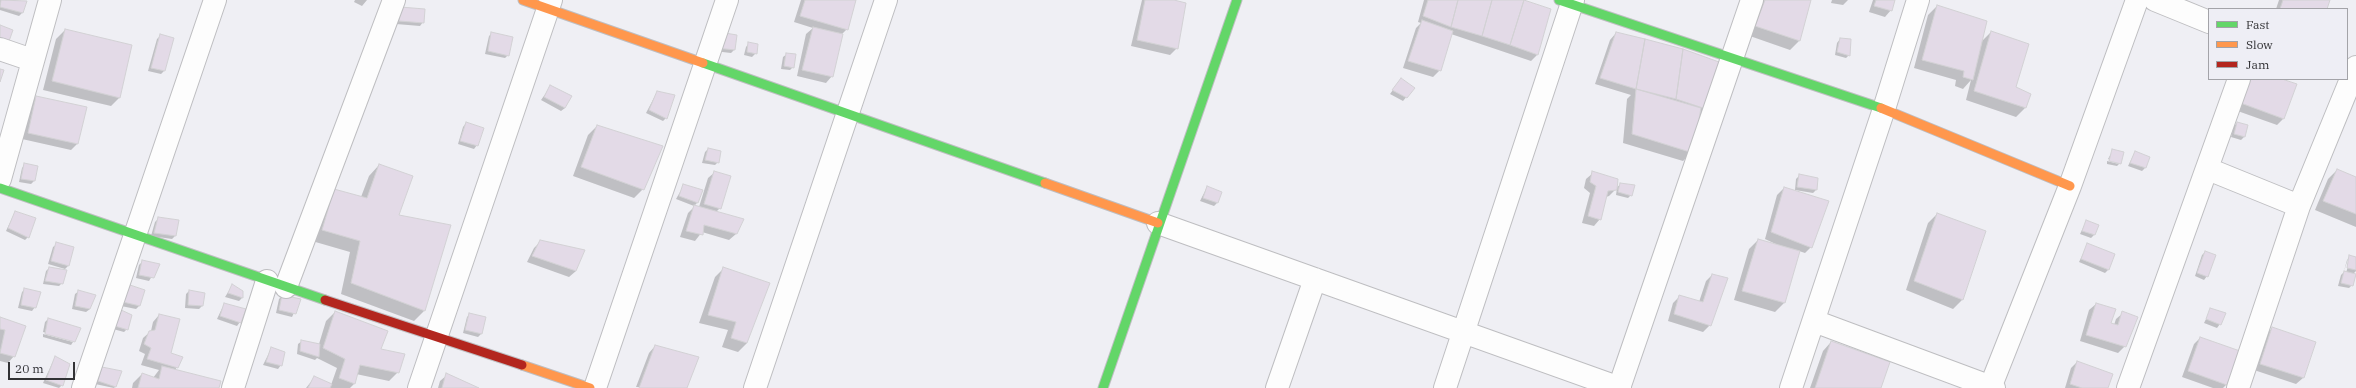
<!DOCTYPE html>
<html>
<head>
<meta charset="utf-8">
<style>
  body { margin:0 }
  #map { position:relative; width:2356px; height:388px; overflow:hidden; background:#efeff4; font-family:"IBM Plex Serif",serif }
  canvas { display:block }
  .legend { position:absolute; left:2208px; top:8px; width:140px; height:72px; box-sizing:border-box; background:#eeeef5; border:1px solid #a3a3a8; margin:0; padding:5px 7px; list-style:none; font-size:12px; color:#323235 }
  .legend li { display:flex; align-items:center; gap:8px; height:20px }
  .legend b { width:20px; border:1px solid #a3a3a8 }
  .scale { position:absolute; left:8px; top:362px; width:67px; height:18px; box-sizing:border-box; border:2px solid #323235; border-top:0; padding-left:5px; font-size:12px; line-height:14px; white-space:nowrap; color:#323235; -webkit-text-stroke:3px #eeeef5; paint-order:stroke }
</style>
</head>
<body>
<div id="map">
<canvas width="2356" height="388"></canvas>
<ul class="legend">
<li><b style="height:5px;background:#63d668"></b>Fast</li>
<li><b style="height:5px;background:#ff974d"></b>Slow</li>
<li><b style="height:5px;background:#b3261e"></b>Jam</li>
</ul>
<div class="scale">20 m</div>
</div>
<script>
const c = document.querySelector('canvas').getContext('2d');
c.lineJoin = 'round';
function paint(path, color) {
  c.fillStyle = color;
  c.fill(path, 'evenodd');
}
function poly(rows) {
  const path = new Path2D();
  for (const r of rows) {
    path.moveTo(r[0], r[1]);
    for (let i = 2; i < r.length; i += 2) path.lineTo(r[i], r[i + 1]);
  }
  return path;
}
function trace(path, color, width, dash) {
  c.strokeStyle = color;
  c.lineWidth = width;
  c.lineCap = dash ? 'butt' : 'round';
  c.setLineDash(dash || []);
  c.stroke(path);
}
paint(poly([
  [0,0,25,2,22,13,19,16,0,10],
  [355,0,367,0,362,6,354,2],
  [801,0,855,0,847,29,842,34,832,76,826,83,797,76,806,34,813,28,794,22],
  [1142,0,1170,0,1177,48,1170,55,1131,46],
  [1424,0,1518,0,1537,55,1531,61,1451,34,1440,70,1433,77,1403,68,1416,28,1421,23,1418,22],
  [1760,0,1809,0,1799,41,1790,50,1747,35],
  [1832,0,1848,0,1843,5,1831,3],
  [1873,0,1894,0,1891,10,1885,17,1869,12],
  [2279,0,2328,0,2326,9,2276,9],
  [1937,6,1981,42,1991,32,2015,88,2030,94,2025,108,2016,117,1966,100,1971,80,1963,89,1955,86,1956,80,1914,68,1928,15],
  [400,8,423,22,420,26,396,24],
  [65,30,120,97,111,106,43,90,56,39],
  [492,33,508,55,505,58,485,54,489,36],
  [1616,33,1718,63,1705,117,1699,115,1692,152,1683,161,1623,143,1627,99,1631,95,1595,84,1610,40],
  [160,36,173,39,164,71,161,74,148,71,157,39],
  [736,36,734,50,731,53,714,51],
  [1840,39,1849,55,1846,58,1835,55,1837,43],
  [749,43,756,53,752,57,744,55,746,47],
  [787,54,793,67,790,70,781,69,783,57],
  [2279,79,2283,119,2277,125,2232,109],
  [1398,83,1414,88,1403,101,1390,94],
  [551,86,565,108,561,111,541,100],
  [657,92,666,118,663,121,646,113],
  [37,97,78,143,71,150,22,139,30,103],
  [466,123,477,145,474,149,458,144,463,127],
  [2237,123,2244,137,2241,140,2231,137,2234,126],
  [597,126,643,189,634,198,573,176,588,135],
  [708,149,718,162,715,165,702,163,705,152],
  [2113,150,2120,163,2119,164,2108,159],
  [2135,152,2145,168,2142,171,2128,166],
  [2107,161,2119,164,2117,166,2107,164],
  [25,164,34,181,31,184,19,182,22,168],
  [379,165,398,216,424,311,414,321,341,294,350,252,312,241,334,190,361,197,369,176],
  [2337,170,2356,178,2356,227,2315,210,2328,179],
  [715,172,720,208,716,212,736,234,729,240,702,232,695,241,680,237,688,213,695,206,699,207,708,178],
  [1593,173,1616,188,1621,184,1631,195,1628,198,1616,195,1617,188,1609,196,1606,197,1600,219,1594,226,1582,223,1590,193,1584,188,1586,179],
  [1800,175,1817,179,1816,190,1813,193,1795,190,1796,179],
  [684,185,697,203,694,206,676,199],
  [1207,187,1217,203,1214,206,1200,201],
  [1784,188,1811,247,1805,253,1799,251,1784,303,1775,312,1734,300,1749,249,1758,240,1782,247,1765,239,1777,195],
  [15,212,28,237,25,240,6,231],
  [1937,214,1985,232,1962,300,1953,309,1906,290,1928,223],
  [159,218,175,236,172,239,151,236,155,222],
  [2086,222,2094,235,2091,238,2080,234],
  [541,241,576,271,569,277,527,262,534,248],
  [57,244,68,266,65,269,48,264,53,247],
  [2088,244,2108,270,2105,273,2079,262],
  [2205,252,2207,276,2204,280,2195,276,2202,255],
  [2350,256,2356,258,2356,271,2353,274,2352,285,2349,288,2338,286,2341,275,2345,271,2346,273,2350,259,2348,259,2344,271,2347,260],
  [143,261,159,265,149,281,136,278,139,265],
  [49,268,62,283,59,286,43,284,46,271],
  [724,268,747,343,738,352,722,347,728,330,699,323,715,277],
  [1712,275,1710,325,1703,332,1668,321,1673,303,1680,296,1699,302,1706,281],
  [131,286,139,306,136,309,121,306],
  [232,286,242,291,242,298,239,301,225,297],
  [25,289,35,307,32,311,18,308,22,292],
  [79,291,90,309,86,312,72,309,75,294],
  [189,291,204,294,202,306,199,309,185,308,186,294],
  [282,296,300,300,292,317,276,313,279,299],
  [224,304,240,322,237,326,217,319],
  [2096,304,2110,324,2114,325,2116,319,2123,313,2125,346,2118,353,2080,341,2089,310],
  [2211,309,2220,324,2217,328,2204,323],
  [335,312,398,372,389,381,356,374,354,384,350,388,306,388,314,378,331,385,337,368,317,358,315,360,297,354,298,344,302,341,319,344,326,321],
  [116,314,127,329,124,332,113,329],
  [470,314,481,334,478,337,463,333,467,317],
  [159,315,169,354,177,367,175,370,218,388,132,388,133,383,142,374,153,378,159,370,141,365,145,354,139,351,143,338,151,331,153,322],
  [0,318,25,326,14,356,8,363,0,361],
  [48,319,74,341,43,332,45,322],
  [2272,328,2315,342,2303,378,2296,384,2254,370,2266,335],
  [43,334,73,342,71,345,43,337],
  [2200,338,2227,384,2223,388,2213,388,2182,377,2194,344],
  [1831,342,1880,388,1810,388,1823,351],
  [655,346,686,388,636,387,649,353],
  [271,349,281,365,278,369,263,365],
  [55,357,62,385,59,388,43,383],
  [2077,362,2107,388,2065,388,2071,368],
  [102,368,115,387,114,388,95,384,99,371],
  [447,375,477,388,438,388,440,381]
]), '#0003');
const building = poly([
  [1,0,27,1,23,13,0,7,1,0],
  [805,0,856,0,848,30,800,16,805,0],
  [1145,0,1174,0,1186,3,1178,49,1137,40,1145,0],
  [1428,0,1458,0,1451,27,1423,16,1428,0],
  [1458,0,1492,0,1482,36,1451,27,1458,0],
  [1492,0,1524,0,1510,45,1482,36,1492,0],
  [1524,0,1551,9,1538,55,1510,45,1524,0],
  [1765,0,1811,0,1800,41,1755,26,1765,0],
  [1876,0,1895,0,1892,11,1874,6,1876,0],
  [2283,0,2330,0,2327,9,2280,9,2283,0],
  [1937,5,1987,21,1973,80,1963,77,1964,71,1922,60,1937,5],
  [400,7,425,9,424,23,399,21,400,7],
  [1422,20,1453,31,1441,71,1408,61,1422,20],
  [0,25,13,30,8,44,0,41,0,25],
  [813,27,843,34,833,77,802,70,813,27],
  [65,29,132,45,120,98,52,81,65,29],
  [1991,31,2029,44,2016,87,2031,94,2026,108,1974,91,1991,31],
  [491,32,513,37,509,56,488,51,491,32],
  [719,32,737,35,735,50,716,48,719,32],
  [1616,32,1645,39,1636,89,1600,78,1616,32],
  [160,34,174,38,165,71,151,68,160,34],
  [1840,38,1851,39,1850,56,1837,52,1840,38],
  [1645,39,1683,49,1676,99,1636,89,1645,39],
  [748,42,758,44,757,54,747,52,748,42],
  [1683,49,1719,62,1712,111,1676,99,1683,49],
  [786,53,796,54,794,68,784,66,786,53],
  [0,69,4,70,0,82,0,69],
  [1401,78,1415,88,1407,98,1392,90,1401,78],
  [2247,79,2282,79,2297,84,2284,119,2238,102,2247,79],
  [550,85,572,96,565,108,544,97,550,85],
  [1636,89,1701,108,1693,153,1632,134,1636,89],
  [657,91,675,95,667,119,649,110,657,91],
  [36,96,87,107,78,144,28,133,36,96],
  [466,122,484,128,478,146,460,141,466,122],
  [2237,122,2248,125,2245,137,2234,134,2237,122],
  [597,125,663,146,644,190,581,167,597,125],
  [708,148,721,151,719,163,705,160,708,148],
  [2112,149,2124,152,2121,164,2109,161,2112,149],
  [2135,151,2150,157,2146,168,2130,163,2135,151],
  [24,163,38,166,35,181,21,179,24,163],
  [379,164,413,176,399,215,451,225,425,311,351,283,360,241,322,230,334,189,367,198,379,164],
  [2337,169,2356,177,2356,214,2323,201,2337,169],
  [714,171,731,176,721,209,704,204,714,171],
  [1592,171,1618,179,1617,190,1608,191,1601,220,1588,216,1596,186,1590,182,1592,171],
  [1799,174,1818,178,1817,190,1797,187,1799,174],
  [1620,183,1635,185,1632,196,1618,192,1620,183],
  [683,184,703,190,698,203,679,196,683,184],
  [1207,186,1222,192,1218,203,1203,198,1207,186],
  [1784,187,1829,201,1812,248,1771,232,1784,187],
  [694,205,744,219,737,234,704,225,703,235,686,231,694,205],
  [15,211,36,218,29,238,8,228,15,211],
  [1937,213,1986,231,1963,300,1914,281,1937,213],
  [158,217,179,220,176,236,154,233,158,217],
  [2086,220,2099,225,2095,235,2082,231,2086,220],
  [1758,239,1800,251,1785,303,1742,291,1758,239],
  [540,240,585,250,576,271,532,256,540,240],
  [56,242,74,247,69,266,51,261,56,242],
  [2087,243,2115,254,2109,270,2081,259,2087,243],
  [2205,251,2216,255,2208,277,2197,273,2205,251],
  [2349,255,2356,257,2356,270,2347,268,2349,255],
  [142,260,160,264,154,278,139,275,142,260],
  [49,267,67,270,63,284,45,281,49,267],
  [723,267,770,283,747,343,731,338,736,322,708,315,723,267],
  [2344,271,2356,274,2353,286,2341,283,2344,271],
  [1712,274,1728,278,1711,326,1674,314,1679,295,1703,302,1712,274],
  [232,284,243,291,243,298,228,293,232,284],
  [130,285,145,290,140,306,123,302,130,285],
  [24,288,41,292,36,308,21,305,24,288],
  [78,290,96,295,90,309,75,306,78,290],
  [189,290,205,293,203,306,188,305,189,290],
  [282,295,301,299,296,314,279,310,282,295],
  [224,303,246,309,241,323,220,316,224,303],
  [2096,303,2116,309,2111,323,2118,325,2122,311,2138,317,2126,347,2086,335,2096,303],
  [2210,308,2226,313,2221,325,2206,319,2210,308],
  [119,309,132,315,128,330,115,326,119,309],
  [335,311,388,331,381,349,405,354,399,373,360,365,355,384,339,378,345,359,323,348,335,311],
  [469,313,486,317,482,334,465,330,469,313],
  [159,314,180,319,171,353,183,357,178,368,147,359,151,348,144,344,149,331,155,330,159,314],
  [0,317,26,326,15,357,0,353,5,330,0,329,0,317],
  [48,318,81,328,75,342,45,334,48,318],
  [2272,327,2316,342,2304,378,2260,364,2272,327],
  [2200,337,2240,351,2227,385,2188,371,2200,337],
  [301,340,320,344,319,357,300,351,301,340],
  [1831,341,1890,362,1881,388,1815,388,1831,341],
  [655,345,699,357,687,388,639,388,655,345],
  [271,347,285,352,282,366,266,362,271,347],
  [55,356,70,364,63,386,46,380,55,356],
  [2077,361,2113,374,2108,388,2082,388,2070,384,2077,361],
  [162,366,221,381,219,388,138,388,142,373,159,379,162,366],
  [102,367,122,371,116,387,98,381,102,367],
  [446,373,479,388,442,388,446,373],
  [314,376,332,384,330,388,308,388,314,376]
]);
paint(building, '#e3dae7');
trace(building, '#d2d1d4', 1);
const street = poly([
  [2155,0,2209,22],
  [0,49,32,60],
  [2208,169,2299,206],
  [0,179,50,0],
  [1158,223,1620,388],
  [286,287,394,0],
  [1814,321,1994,388],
  [83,388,215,0],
  [233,388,267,281],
  [419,388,551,0],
  [595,388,727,0],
  [755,388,886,0],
  [1277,388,1315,279],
  [1445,388,1573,0],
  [1619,388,1752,0],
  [1791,388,1884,109,1918,0],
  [1990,388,2070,186,2137,0],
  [2128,388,2239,79],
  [2238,388,2299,206,2356,67]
]);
const fast = poly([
  [1559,0,1881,108],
  [703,63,1045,183],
  [0,188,325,300],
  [1103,388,1237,0]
]);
const slow = poly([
  [523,0,703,63],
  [1881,108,2070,186],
  [1045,183,1158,223],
  [522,365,590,388]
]);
const jam = poly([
  [325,300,522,365]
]);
trace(street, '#bebec1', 24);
trace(fast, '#bebec1', 11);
trace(slow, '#bebec1', 11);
trace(jam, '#bebec1', 11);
trace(street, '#fdfdfd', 22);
trace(fast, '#63d668', 9);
trace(slow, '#ff974d', 9);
trace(jam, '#b3261e', 9);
</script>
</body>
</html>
